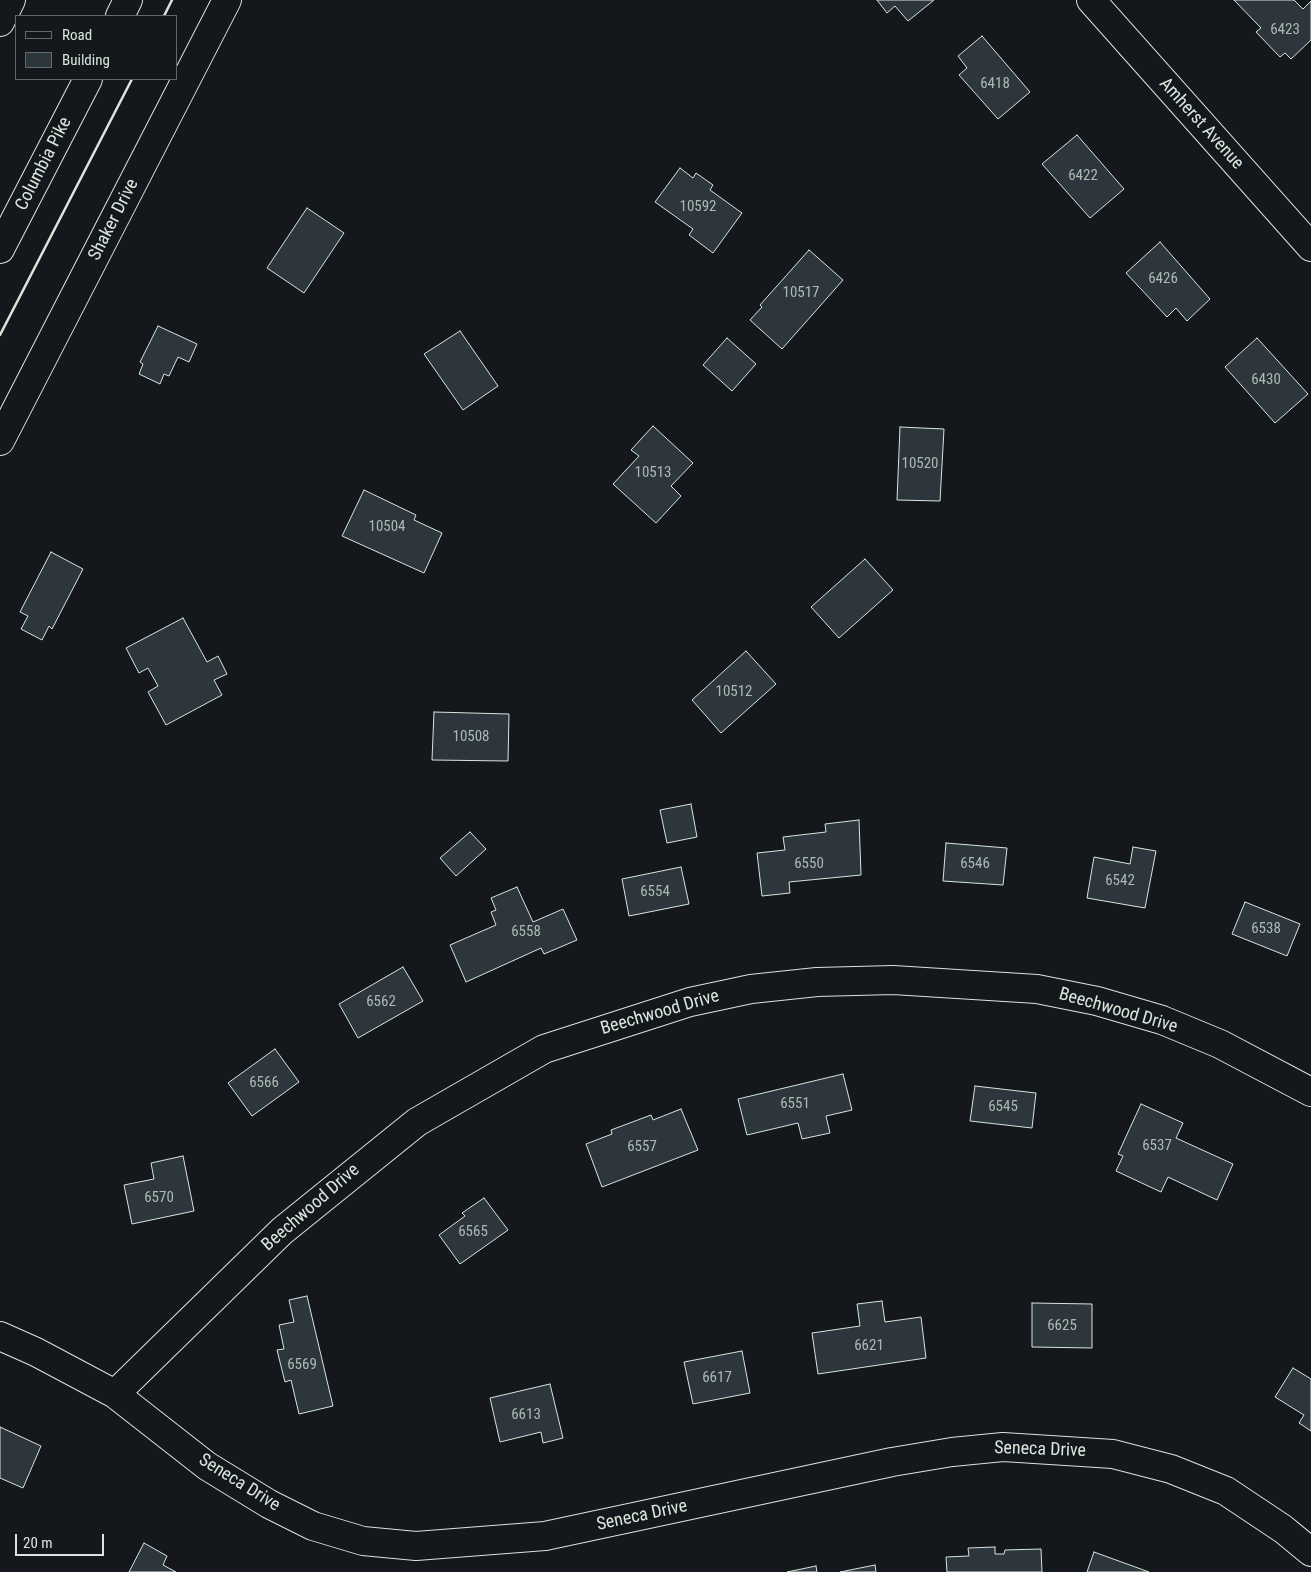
<!DOCTYPE html>
<html>
<head>
<meta charset="utf-8">
<style>
  body { margin:0 }
  #map { position:relative; width:1311px; height:1572px; overflow:hidden; background:#14181c; font-family:"Roboto Condensed",sans-serif }
  canvas { display:block }
  .legend { position:absolute; left:15px; top:15px; width:162px; height:65px; box-sizing:border-box; background:#14181c; border:1px solid #626a69; margin:0; padding:6px 9px; list-style:none; font-size:15px; color:#d8e6dc }
  .legend li { display:flex; align-items:center; gap:10px; height:25px }
  .legend b { width:25px; border:1px solid #626a69 }
  .scale { position:absolute; left:15px; top:1534px; width:89px; height:22px; box-sizing:border-box; border:2px solid #d8e6dc; border-top:0; padding-left:6px; font-size:15px; line-height:18px; white-space:nowrap; color:#d8e6dc; -webkit-text-stroke:4px #14181c; paint-order:stroke }
</style>
</head>
<body>
<div id="map">
<canvas width="1311" height="1572"></canvas>
<ul class="legend">
<li><b style="height:6px;background:#14181c"></b>Road</li>
<li><b style="height:14px;background:#2c363c"></b>Building</li>
</ul>
<div class="scale">20 m</div>
</div>
<script>
const c = document.querySelector('canvas').getContext('2d');
c.lineJoin = 'round';
function paint(path, color) {
  c.fillStyle = color;
  c.fill(path, 'evenodd');
}
function poly(rows) {
  const path = new Path2D();
  for (const r of rows) {
    path.moveTo(r[0], r[1]);
    for (let i = 2; i < r.length; i += 2) path.lineTo(r[i], r[i + 1]);
  }
  return path;
}
function trace(path, color, width, dash) {
  c.strokeStyle = color;
  c.lineWidth = width;
  c.lineCap = dash ? 'butt' : 'round';
  c.setLineDash(dash || []);
  c.stroke(path);
}
function write(font, color, halo, rows, align = 'center') {
  c.font = font + ' "Roboto Condensed",sans-serif';
  c.lineWidth = 4;
  c.setLineDash([]);
  c.textBaseline = 'middle';
  c.strokeStyle = halo;
  c.fillStyle = color;
  for (const [text, x, y, turn = 0] of rows) {
    c.save();
    c.translate(x, y);
    c.rotate((+turn || 0) * Math.PI / 180);
    c.textAlign = isNaN(turn) ? turn : align;
    if (halo) c.strokeText(text, 0, 0);
    c.fillText(text, 0, 0);
    c.restore();
  }
}
const building = poly([
  [877,0,934,0,908,21,895,6,887,13,877,0],
  [1234,0,1294,0,1303,9,1311,1,1311,40,1291,59,1285,53,1280,57,1256,32,1261,28,1234,0],
  [982,36,1030,92,998,119,959,75,967,68,958,56,982,36],
  [1077,135,1124,189,1090,218,1042,164,1077,135],
  [680,168,693,178,696,173,713,185,710,190,742,213,713,253,689,235,693,229,655,202,680,168],
  [307,208,344,233,304,293,267,268,307,208],
  [1160,242,1210,299,1187,321,1176,308,1167,317,1126,273,1160,242],
  [809,250,843,280,782,349,750,320,762,307,760,305,809,250],
  [158,326,197,344,189,362,178,357,169,376,164,374,160,384,139,374,143,364,140,362,158,326],
  [460,331,498,386,463,410,424,354,460,331],
  [727,338,756,364,732,391,703,365,727,338],
  [1257,338,1308,394,1275,423,1225,367,1257,338],
  [653,426,693,463,671,486,681,496,656,523,613,484,639,456,631,450,653,426],
  [900,427,944,429,940,501,897,500,900,427],
  [364,490,416,515,414,520,442,533,424,573,342,536,364,490],
  [51,552,83,569,52,629,49,626,42,640,21,629,28,616,20,612,51,552],
  [865,559,893,590,839,638,811,607,865,559],
  [183,618,207,662,218,656,227,674,214,680,222,695,166,725,148,692,158,686,148,668,139,673,126,648,183,618],
  [746,651,776,684,721,733,692,700,746,651],
  [434,712,509,714,508,761,432,760,434,712],
  [691,804,697,837,667,843,660,810,691,804],
  [859,820,861,875,789,882,790,893,762,896,757,853,785,850,783,837,826,832,825,824,859,820],
  [470,832,486,849,456,876,440,858,470,832],
  [946,843,1007,848,1003,885,943,881,946,843],
  [1133,847,1156,851,1145,908,1087,898,1094,857,1130,864,1133,847],
  [681,867,689,904,629,916,622,879,681,867],
  [517,887,533,922,563,909,577,940,544,954,541,948,466,982,450,945,496,925,491,912,496,910,491,898,517,887],
  [1245,902,1300,924,1287,956,1232,934,1245,902],
  [403,967,423,1001,358,1038,339,1004,403,967],
  [275,1049,299,1082,252,1116,228,1083,275,1049],
  [843,1074,852,1110,826,1116,830,1133,802,1139,798,1123,747,1135,738,1099,843,1074],
  [975,1086,1036,1093,1032,1128,970,1121,975,1086],
  [1141,1104,1183,1123,1176,1138,1233,1164,1217,1200,1168,1177,1161,1192,1116,1171,1123,1156,1118,1154,1141,1104],
  [681,1109,698,1150,602,1187,586,1144,612,1134,611,1130,651,1115,653,1120,681,1109],
  [183,1156,194,1211,132,1224,124,1185,154,1179,151,1163,183,1156],
  [484,1198,508,1230,460,1264,439,1235,465,1216,462,1213,484,1198],
  [307,1296,333,1406,299,1414,291,1380,285,1382,277,1350,284,1349,279,1325,294,1322,289,1300,307,1296],
  [882,1301,885,1322,921,1317,926,1358,818,1374,812,1333,860,1326,857,1304,882,1301],
  [1032,1303,1092,1304,1092,1348,1032,1347,1032,1303],
  [742,1351,750,1393,693,1404,684,1362,742,1351],
  [1293,1368,1311,1379,1311,1431,1299,1423,1304,1415,1275,1397,1293,1368],
  [550,1384,563,1438,543,1443,541,1432,500,1442,490,1398,550,1384],
  [0,1427,41,1446,23,1488,0,1478,0,1427],
  [144,1543,167,1556,163,1565,176,1572,129,1572,144,1543],
  [995,1547,995,1554,1004,1554,1005,1550,1041,1549,1042,1572,947,1572,946,1557,969,1556,968,1548,995,1547],
  [1094,1552,1149,1572,1087,1572,1094,1552],
  [875,1565,876,1572,840,1572,875,1565],
  [816,1566,817,1572,787,1572,816,1566]
]);
paint(building, '#2c363c');
trace(building, '#d8e6dc', 1);
const minor = poly([
  [1091,0,1311,247],
  [0,441,227,0],
  [0,1336,36,1352,115,1394,207,1466,269,1504,313,1526,363,1541,416,1546,545,1536,892,1462,952,1452,1003,1447,1113,1454,1171,1469,1226,1491,1283,1529,1311,1552],
  [115,1394,282,1231,417,1122,544,1049,690,1002,751,989,817,982,893,980,1037,989,1097,1001,1162,1020,1220,1044,1311,1092]
]);
const highway = poly([
  [120,16,128,0],
  [0,22,11,0],
  [0,249,88,79]
]);
trace(minor, '#d8e6dc', 30);
trace(highway, '#d8e6dc', 30);
trace(minor, '#14181c', 28);
trace(highway, '#14181c', 28);
trace(poly([
  [164,16,172,0],
  [0,335,132,79]
]), '#d8e6dc', 2.5);
write('15px', '#adbab4', null, [
  ["6423",1285,30],
  ["6418",995,84],
  ["6422",1083,176],
  ["10592",698,207],
  ["6426",1163,279],
  ["10517",801,293],
  ["6430",1266,380],
  ["10520",920,464],
  ["10513",653,473],
  ["10504",387,527],
  ["10512",734,692],
  ["10508",471,737],
  ["6550",809,864],
  ["6546",975,864],
  ["6542",1120,881],
  ["6554",655,892],
  ["6538",1266,929],
  ["6558",526,932],
  ["6562",381,1002],
  ["6566",264,1083],
  ["6551",795,1104],
  ["6545",1003,1107],
  ["6537",1157,1146],
  ["6557",642,1147],
  ["6570",159,1198],
  ["6565",473,1232],
  ["6625",1062,1326],
  ["6621",869,1346],
  ["6569",302,1365],
  ["6617",717,1378],
  ["6613",526,1415]
]);
write('18px', '#d8e6dc', '#14181c', [
  ["Amherst Avenue",1201,124,48],
  ["Columbia Pike",44,164,-63],
  ["Shaker Drive",114,220,-63],
  ["Beechwood Drive",1118,1011,16],
  ["Beechwood Drive",660,1013,-16],
  ["Beechwood Drive",311,1208,-41],
  ["Seneca Drive",1040,1450,2],
  ["Seneca Drive",239,1483,32],
  ["Seneca Drive",642,1516,-12]
]);
</script>
</body>
</html>
